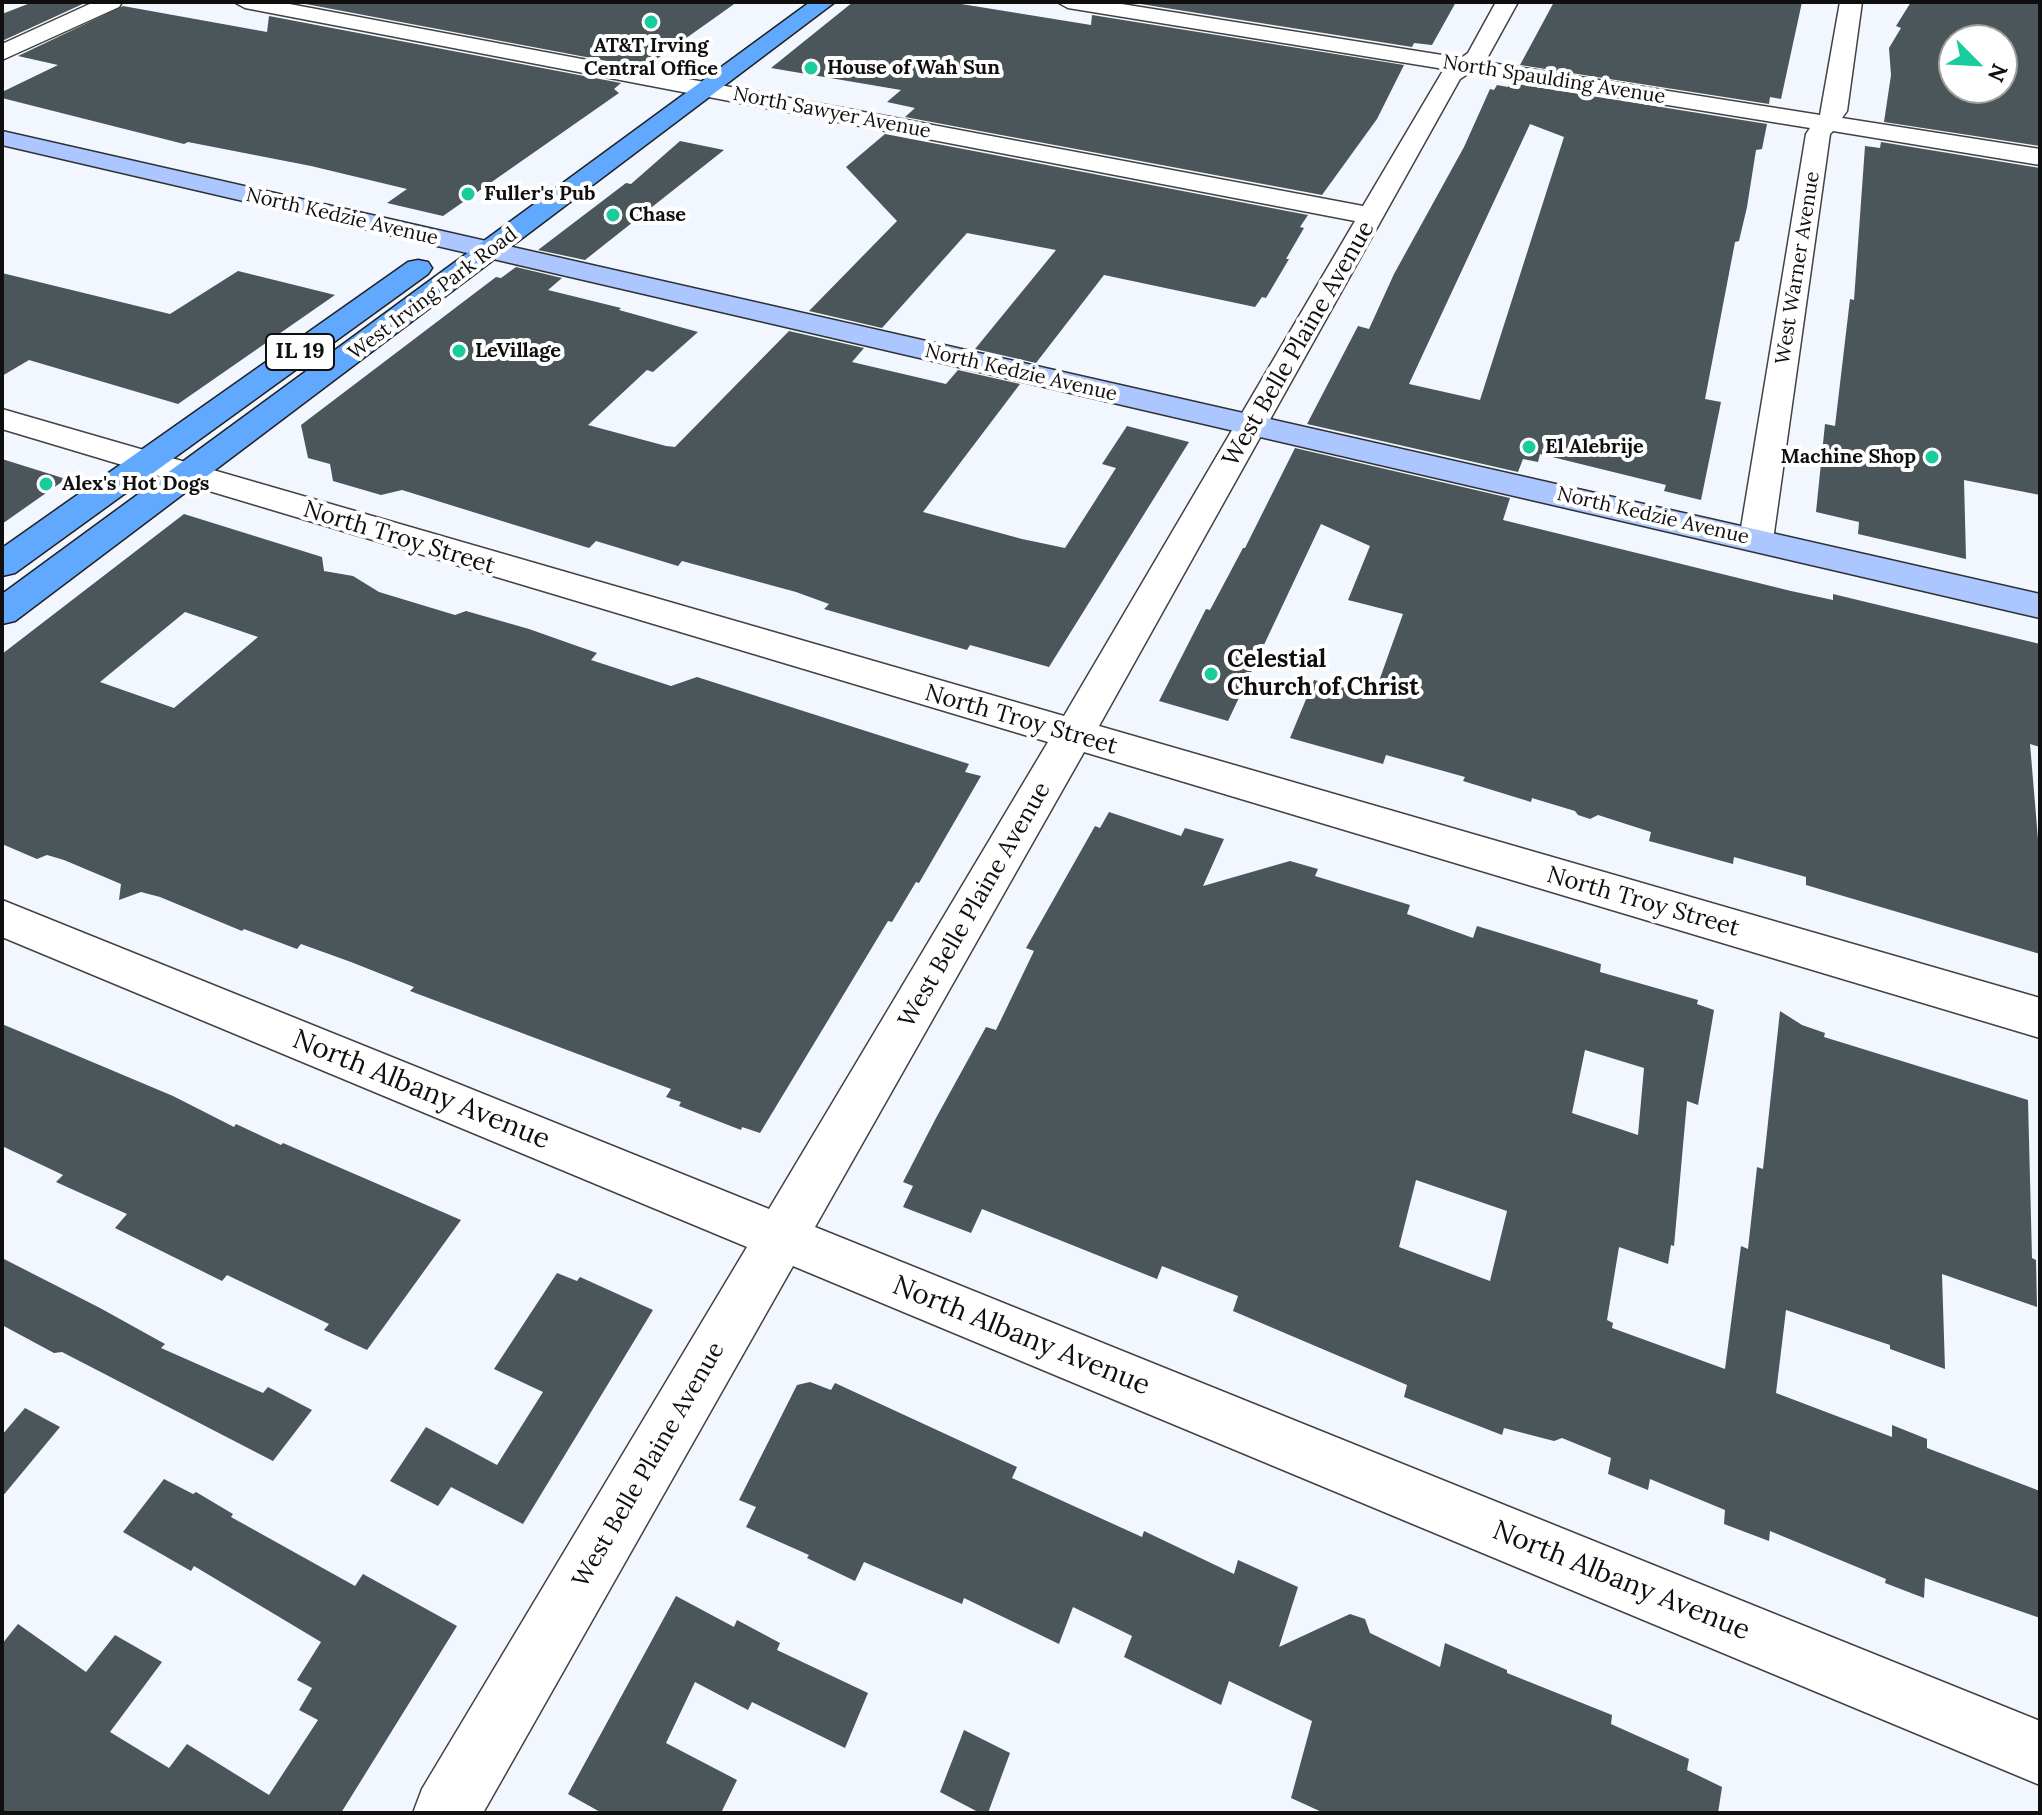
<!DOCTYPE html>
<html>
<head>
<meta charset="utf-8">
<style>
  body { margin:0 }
  #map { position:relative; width:2042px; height:1815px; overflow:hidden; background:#f1f6ff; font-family:Lora,serif }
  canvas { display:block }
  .frame { position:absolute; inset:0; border:4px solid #0f0f0f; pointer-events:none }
  .north { position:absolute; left:1938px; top:24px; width:80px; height:80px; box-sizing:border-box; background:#fff; border:2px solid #9f9f9f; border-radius:50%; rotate:114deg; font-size:22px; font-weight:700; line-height:32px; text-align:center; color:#0f0f0f }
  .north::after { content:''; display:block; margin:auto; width:28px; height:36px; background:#19cc9e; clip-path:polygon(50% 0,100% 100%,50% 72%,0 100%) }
</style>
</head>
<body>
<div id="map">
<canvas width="2042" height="1815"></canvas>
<div class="frame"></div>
<div class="north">N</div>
</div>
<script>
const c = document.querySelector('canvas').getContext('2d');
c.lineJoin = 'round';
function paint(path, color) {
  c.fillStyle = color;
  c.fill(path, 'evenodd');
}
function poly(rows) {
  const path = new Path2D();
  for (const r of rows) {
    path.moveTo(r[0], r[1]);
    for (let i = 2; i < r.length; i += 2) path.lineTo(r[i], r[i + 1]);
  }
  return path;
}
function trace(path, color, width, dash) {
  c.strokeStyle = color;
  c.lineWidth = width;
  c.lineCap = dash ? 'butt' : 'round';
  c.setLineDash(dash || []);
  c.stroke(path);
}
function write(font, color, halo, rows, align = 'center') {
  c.font = font + ' Lora,serif';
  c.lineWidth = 8;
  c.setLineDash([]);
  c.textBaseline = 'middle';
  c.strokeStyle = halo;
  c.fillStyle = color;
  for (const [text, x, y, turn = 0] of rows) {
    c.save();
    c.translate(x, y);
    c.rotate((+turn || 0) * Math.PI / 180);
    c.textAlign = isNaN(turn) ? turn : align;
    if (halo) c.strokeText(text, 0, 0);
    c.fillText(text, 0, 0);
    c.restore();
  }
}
paint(poly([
  [33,2,87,2,2,41,2,14],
  [295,2,737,2,644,68],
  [853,2,949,2,1091,25,1092,15,1404,65,1377,119,1322,195,905,117,915,108,887,102,901,90,771,68],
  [1128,2,1456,2,1432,45,1414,43,1412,47],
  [1554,2,1802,2,1781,99,1770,97,1769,104,1520,65],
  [1911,2,2040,2,2040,146,1884,122,1891,75,1889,48,1901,28,1896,26],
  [1954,40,2002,40,2002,88,1954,88],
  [123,6,267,32,269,16,621,83,614,89,619,93,443,216,387,203,407,189,311,166,188,142,184,144,2,98,2,92,58,65,18,56],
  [1511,83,1767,124,1762,149,1756,150,1747,207,1739,241,1735,242,1705,399,1721,402,1701,500,1664,491,1666,485,1540,454,1538,462,1523,459,1518,472,1307,424,1358,326,1369,329,1394,274,1464,147,1490,89,1494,90,1497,85,1508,87],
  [1530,124,1564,137,1480,400,1409,384],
  [885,134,1308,215,1300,227,1304,228,1286,259,1289,259,1266,298,1262,297,1255,307,1104,275,1036,363,975,349,1056,250,967,233,882,328,809,311,897,221,846,167],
  [680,141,724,150,585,260,538,250,626,183,631,184],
  [1881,142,2040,168,2040,495,1964,480,1966,559,1858,534,1859,522,1816,512,1825,424,1835,426,1850,299,1854,300,1865,146,1880,148],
  [516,267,562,278,548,290,621,308,619,310,698,332,653,372,647,370,588,425,666,446,675,447,789,331,864,348,852,362,946,384,958,370,1020,384,923,512,1022,539,1065,548,1116,468,1102,464,1127,426,1189,442,1049,667,970,645,967,650,883,626,824,609,829,604,796,592,682,561,678,566,596,541,589,548,402,490,381,495,333,481,330,464,308,458,301,425,496,277,501,278],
  [238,271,335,295,178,404,29,360,2,376,2,273,170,314],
  [1295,448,1510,498,1503,520,1791,591,1833,600,1833,594,2040,644,2040,747,2030,744,2040,863,2040,954,1806,885,1806,877,1734,857,1733,864,1649,841,1651,832,1598,815,1590,819,1578,815,1575,811,1532,798,1531,802,1463,781,1465,777,1386,755,1383,764,1290,738,1314,680,1374,695,1403,614,1348,600,1370,546,1321,524,1228,721,1159,701,1206,609,1210,610,1243,548,1245,548],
  [2,459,66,479,2,524],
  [184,514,322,557,324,571,353,576,379,592,455,615,466,611,529,629,597,653,591,660,671,686,697,677,969,764,965,772,981,776,919,883,916,882,892,922,888,921,760,1133,742,1127,741,1130,679,1106,681,1102,666,1097,671,1089,410,991,414,987,351,962,301,944,297,949,244,929,242,931,160,897,141,892,119,900,121,884,64,860,47,855,37,859,2,844,2,654],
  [185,612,258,637,174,708,100,682],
  [1109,812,1181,836,1185,828,1224,839,1203,886,1290,861,1318,869,1315,876,1410,905,1407,914,1473,938,1477,926,1601,964,1600,972,1698,1000,1697,1004,1714,1010,1698,1105,1687,1101,1674,1246,1671,1245,1668,1264,1619,1247,1607,1320,1613,1323,1612,1328,1725,1369,1741,1246,1748,1249,1757,1167,1763,1169,1780,1011,1802,1025,1825,1033,1824,1037,2028,1100,2032,1258,2036,1260,2037,1307,1942,1274,1945,1369,1890,1349,1890,1345,1786,1310,1776,1393,1892,1437,1892,1425,1927,1439,1927,1448,2040,1491,2040,1618,1925,1578,1924,1598,1885,1583,1886,1579,1770,1531,1769,1541,1724,1524,1725,1510,1650,1479,1648,1490,1608,1474,1611,1458,1562,1438,1554,1441,1504,1428,1502,1435,1404,1397,1407,1385,1233,1311,1238,1296,1162,1266,1157,1279,982,1209,971,1233,903,1207,913,1186,903,1182,936,1118,986,1027,996,1030,1034,951,1026,948,1095,826,1100,828],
  [1585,1050,1644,1068,1638,1135,1572,1113],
  [1416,1180,1507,1211,1490,1281,1399,1247],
  [2,1024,173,1096,234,1127,236,1124,281,1145,283,1143,461,1220,367,1350,324,1330,329,1324,227,1275,222,1281,115,1228,127,1214,56,1182,63,1175,2,1146],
  [2,1258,100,1308,165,1344,161,1348,263,1393,268,1387,312,1410,273,1461,62,1352,54,1353,2,1325],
  [557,1273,577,1281,580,1277,653,1310,523,1524,451,1487,438,1506,390,1481,426,1427,497,1465,543,1392,494,1369],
  [810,1382,831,1390,835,1383,1017,1467,1012,1478,1142,1537,1144,1531,1234,1574,1238,1560,1298,1587,1279,1647,1350,1614,1365,1619,1370,1633,1440,1667,1445,1643,1507,1670,1507,1673,1612,1715,1611,1724,1689,1759,1687,1770,1722,1787,1718,1813,1324,1813,1291,1798,1312,1721,1229,1681,1221,1705,1124,1657,1132,1636,1073,1607,1059,1644,964,1598,962,1604,864,1562,855,1581,807,1558,809,1555,746,1527,756,1507,739,1500,797,1385],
  [25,1408,60,1427,2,1497,2,1435],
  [164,1479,193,1494,196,1492,233,1514,231,1517,355,1586,363,1574,457,1626,341,1813,2,1813,2,1644,18,1624,86,1672,115,1635,162,1662,110,1732,169,1768,187,1744,269,1795,318,1720,299,1710,312,1688,297,1680,321,1642,194,1566,191,1571,123,1532],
  [676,1596,734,1627,737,1620,780,1643,777,1650,868,1693,845,1748,752,1702,748,1710,695,1682,666,1743,737,1780,721,1813,602,1813,568,1794],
  [964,1730,1010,1753,988,1813,980,1813,940,1792]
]), '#4a5659');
const minor = poly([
  [94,2,122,2,119,7,2,60,2,44,94,2],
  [234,2,279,2,1363,206,1444,69,1068,8,1057,2,1109,2,1461,58,1468,53,1496,2,1518,2,1485,62,1820,115,1840,2,1862,2,1847,111,1842,118,2040,149,2040,165,1833,131,1830,134,1773,540,1768,548,1756,551,1744,548,1739,540,1806,134,1810,128,1469,73,1460,79,1099,726,2040,998,2040,1038,1084,752,815,1227,2040,1721,2040,1785,793,1266,483,1813,413,1813,422,1789,747,1247,2,937,2,900,769,1209,1048,742,2,429,2,409,1064,716,1355,221,245,8,234,2]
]);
const secondary = poly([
  [2,131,2040,594,2040,618,2,145,2,131]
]);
const primary = poly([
  [810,2,835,2,15,621,2,624,2,594,810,2],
  [418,260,428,262,432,268,428,274,15,573,2,576,2,548,408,262,418,260]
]);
trace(minor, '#424242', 3);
trace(secondary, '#313131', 3);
trace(primary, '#202020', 3);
paint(minor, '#fff');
paint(secondary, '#acc6ff');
paint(primary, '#61a9ff');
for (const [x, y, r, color] of [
  [651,22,8,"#19cc9e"],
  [811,68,8,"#19cc9e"],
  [468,194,8,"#19cc9e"],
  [613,215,8,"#19cc9e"],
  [459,351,8,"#19cc9e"],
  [1529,447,8,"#19cc9e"],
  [1932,457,8,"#19cc9e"],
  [46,484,8,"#19cc9e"],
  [1211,674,8,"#19cc9e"]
]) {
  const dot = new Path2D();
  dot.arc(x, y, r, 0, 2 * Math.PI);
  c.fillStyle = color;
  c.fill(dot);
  trace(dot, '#fff', 3);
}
write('bold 20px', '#0f0f0f', '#fff', [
  ["AT&T Irving",651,46,"center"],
  ["Central Office",651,69,"center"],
  ["House of Wah Sun",827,68],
  ["Fuller's Pub",484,194],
  ["Chase",629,215],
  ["LeVillage",475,351],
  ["El Alebrije",1545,447],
  ["Machine Shop",1916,457,"right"],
  ["Alex's Hot Dogs",62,484]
], 'left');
write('20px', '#0f0f0f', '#fff', [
  ["North Spaulding Avenue",1554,80,9],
  ["North Sawyer Avenue",832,113,11],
  ["North Kedzie Avenue",342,217,13],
  ["West Warner Avenue",1798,268,-81],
  ["West Irving Park Road",433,294,-37],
  ["North Kedzie Avenue",1021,373,13],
  ["North Kedzie Avenue",1653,516,13]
]);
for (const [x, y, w] of [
  [300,352,68]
]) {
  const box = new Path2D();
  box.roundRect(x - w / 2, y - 18, w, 36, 6);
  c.fillStyle = '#fff';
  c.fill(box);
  trace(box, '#0f0f0f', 2);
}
write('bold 22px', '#0f0f0f', null, [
  ["IL 19",300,352]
]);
write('24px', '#0f0f0f', '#fff', [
  ["West Belle Plaine Avenue",1299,344,-60],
  ["North Troy Street",399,538,17],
  ["North Troy Street",1021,720,16],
  ["North Troy Street",1643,902,16],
  ["West Belle Plaine Avenue",975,905,-60],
  ["West Belle Plaine Avenue",649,1465,-60]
]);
write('bold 24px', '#0f0f0f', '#fff', [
  ["Celestial",1227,660],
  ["Church of Christ",1227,688]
], 'left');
write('28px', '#0f0f0f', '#fff', [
  ["North Albany Avenue",421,1090,22],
  ["North Albany Avenue",1021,1336,22],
  ["North Albany Avenue",1621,1581,22]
]);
</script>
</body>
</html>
